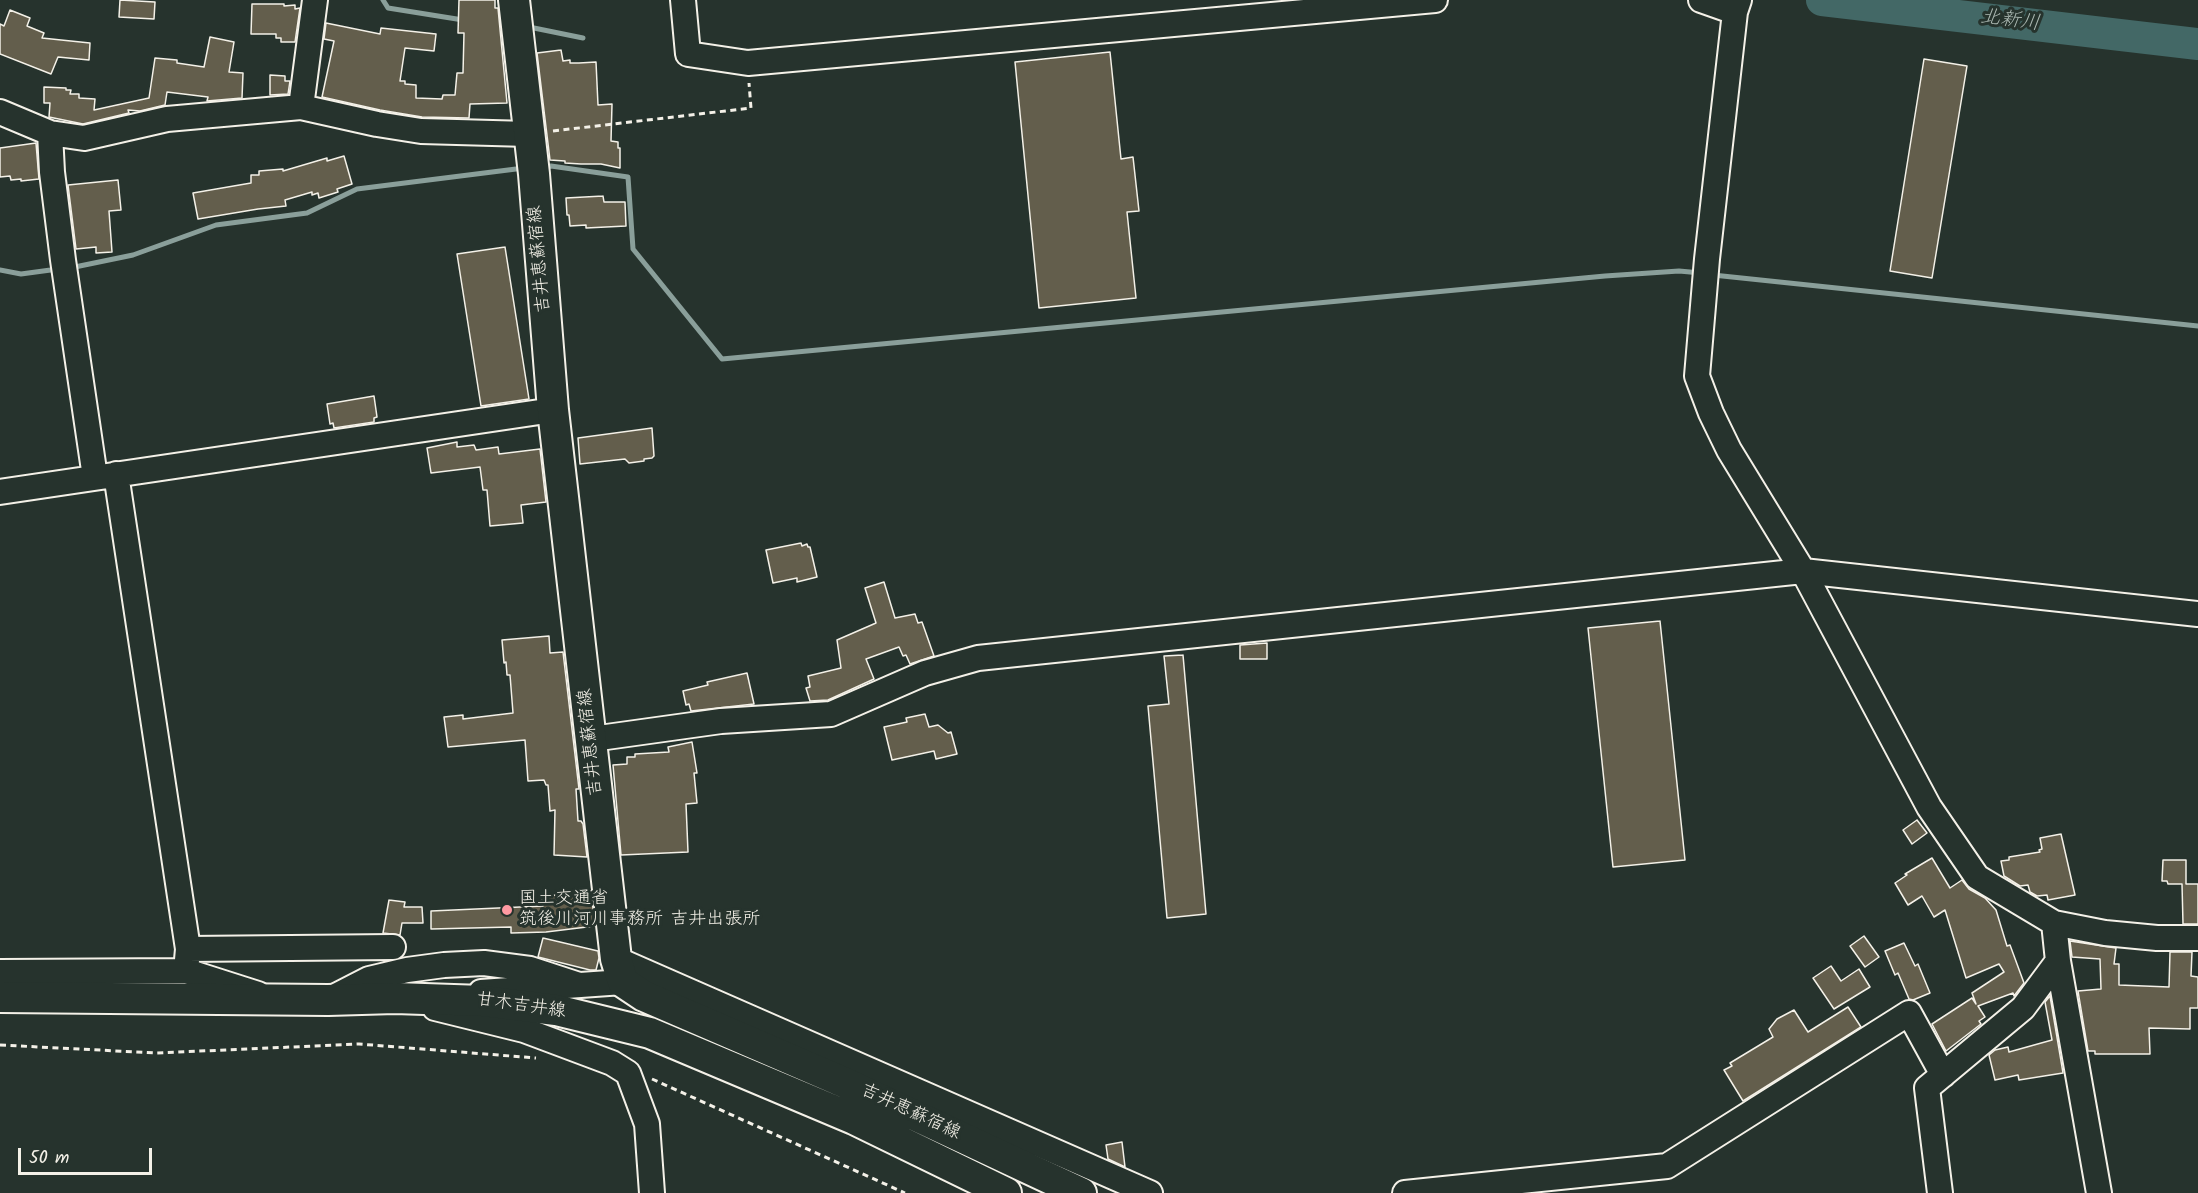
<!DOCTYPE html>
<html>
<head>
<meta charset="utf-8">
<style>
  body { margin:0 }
  #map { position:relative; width:2198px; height:1193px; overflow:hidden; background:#26332d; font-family:Kalam,sans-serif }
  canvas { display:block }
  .scale { position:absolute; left:18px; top:1148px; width:134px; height:27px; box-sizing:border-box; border:3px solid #f4f1e8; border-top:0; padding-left:8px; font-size:18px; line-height:21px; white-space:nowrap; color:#f4f1e8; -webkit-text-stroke:4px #26332d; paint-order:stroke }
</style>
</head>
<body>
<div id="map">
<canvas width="2198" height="1193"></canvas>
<div class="scale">50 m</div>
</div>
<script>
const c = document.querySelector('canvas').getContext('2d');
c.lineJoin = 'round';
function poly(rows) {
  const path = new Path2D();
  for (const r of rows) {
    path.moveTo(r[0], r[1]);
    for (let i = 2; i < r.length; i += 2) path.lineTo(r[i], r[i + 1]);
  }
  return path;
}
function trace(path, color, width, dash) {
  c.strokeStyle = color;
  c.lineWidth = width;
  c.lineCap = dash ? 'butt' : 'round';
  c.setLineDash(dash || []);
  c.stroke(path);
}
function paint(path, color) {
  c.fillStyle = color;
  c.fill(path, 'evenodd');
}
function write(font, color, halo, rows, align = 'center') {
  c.font = font + ' Kalam,"Klee One",sans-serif';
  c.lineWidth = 6;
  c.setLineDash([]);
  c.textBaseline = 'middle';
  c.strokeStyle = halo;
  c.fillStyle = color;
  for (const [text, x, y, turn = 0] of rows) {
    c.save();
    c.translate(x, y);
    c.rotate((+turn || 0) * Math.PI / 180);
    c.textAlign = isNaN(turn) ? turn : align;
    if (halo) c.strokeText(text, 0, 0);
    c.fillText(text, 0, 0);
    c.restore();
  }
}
trace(poly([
  [383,0,388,8,463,20],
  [529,27,583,38],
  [542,167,551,166,628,177,633,249,722,359,1605,276,1679,271,1701,273],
  [70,268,133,255,216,225,307,213,357,189,524,168],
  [0,270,21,274,58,269],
  [1713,275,2198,326]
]), '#8a9f9a', 5);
trace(poly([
  [1822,0,2198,44]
]), '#436866', 32);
const building = poly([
  [120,0,155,2,154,19,119,17,120,0],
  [459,0,495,0,495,8,498,8,507,103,470,104,469,118,422,117,380,110,322,97,334,41,324,39,326,23,380,34,381,28,436,34,434,51,405,48,400,81,405,81,405,84,416,85,416,98,442,99,443,95,455,95,457,73,463,73,464,33,458,33,459,0],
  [252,4,284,4,284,6,295,5,295,9,300,8,295,42,281,42,281,38,276,38,276,34,251,34,252,4],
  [10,10,30,18,27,26,44,33,42,38,90,43,89,60,58,57,51,74,0,54,0,24,4,26,10,10],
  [210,37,234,42,229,72,243,73,242,98,207,101,208,97,167,92,165,105,140,111,128,110,129,113,83,124,49,117,50,103,44,103,44,87,66,88,66,90,71,90,70,94,79,94,79,98,95,99,94,110,149,98,155,58,177,60,177,63,204,67,210,37],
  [561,50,563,61,570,60,570,63,579,63,596,62,598,105,612,104,611,141,618,142,618,148,620,148,620,168,601,164,581,164,565,163,565,161,550,160,537,53,561,50],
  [1110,52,1121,159,1133,157,1139,211,1127,212,1136,298,1039,308,1015,62,1110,52],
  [1924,59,1967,66,1932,278,1890,271,1924,59],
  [270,75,285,76,285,81,290,81,288,94,270,95,270,75],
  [36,143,39,179,21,181,21,179,11,180,10,176,0,177,0,148,36,143],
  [344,156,352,184,337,189,338,192,319,198,318,193,312,195,312,192,285,200,286,206,258,209,198,219,193,193,251,183,251,175,259,175,259,171,283,169,283,171,327,158,327,161,344,156],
  [118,180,121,210,109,211,112,252,96,253,96,247,76,249,68,185,118,180],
  [603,196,604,202,625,202,626,226,586,228,586,225,570,226,569,215,567,215,566,198,603,196],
  [505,247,529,399,481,406,457,254,505,247],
  [374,396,377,417,374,418,374,422,334,428,333,423,330,424,327,404,374,396],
  [652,428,654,456,652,458,644,459,644,461,629,463,625,459,580,464,578,438,652,428],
  [457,442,457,447,474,445,476,450,498,447,499,454,540,449,546,502,521,505,523,523,490,526,487,490,483,490,480,467,431,473,427,448,457,442],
  [801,543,802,546,807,544,808,547,810,547,817,577,797,582,797,578,773,583,766,550,801,543],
  [884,582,895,618,915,614,918,623,922,622,934,656,910,664,906,655,903,656,899,647,866,659,874,679,828,700,810,701,806,688,810,687,808,676,841,668,837,640,876,623,865,588,884,582],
  [1660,621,1685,860,1613,867,1588,628,1660,621],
  [549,636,550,653,563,652,579,789,576,789,578,821,581,821,583,824,587,857,554,855,555,810,550,811,548,785,546,785,544,780,528,781,525,740,448,747,444,717,463,715,463,719,513,713,510,675,507,675,506,662,504,663,502,640,549,636],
  [1267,643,1267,659,1240,659,1240,645,1267,643],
  [1183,655,1206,914,1167,918,1148,706,1169,704,1164,656,1183,655],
  [747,673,754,704,691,711,689,704,686,705,683,691,708,685,707,682,747,673],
  [925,714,929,727,938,725,948,733,951,732,957,754,936,759,934,751,892,760,884,727,907,722,906,718,925,714],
  [692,742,697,773,694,773,697,803,686,804,688,852,621,855,613,765,627,764,627,757,635,757,635,754,669,752,668,747,692,742],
  [1917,820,1927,833,1912,844,1903,830,1917,820],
  [2061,834,2075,895,2048,900,2047,895,2037,896,2030,892,2028,885,2020,886,2004,876,2001,861,2009,860,2009,857,2040,852,2039,850,2042,849,2040,838,2061,834],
  [1932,858,1950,888,1962,880,1969,889,1985,898,1996,910,2007,946,2010,945,2024,983,2014,996,2013,993,1978,1006,1985,1017,1979,1021,1981,1024,1946,1051,1932,1024,1972,998,1976,1004,1972,993,2004,972,1999,964,1966,978,1945,910,1934,917,1922,896,1908,905,1895,883,1907,875,1905,874,1932,858],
  [2163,860,2186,860,2186,884,2198,884,2198,924,2183,924,2182,884,2168,884,2167,881,2162,881,2163,860],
  [584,891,591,891,595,926,546,932,511,933,511,927,431,929,431,911,543,906,542,897,584,891],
  [389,900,405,902,404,907,422,907,423,923,402,923,400,935,383,933,389,900],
  [1864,936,1879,957,1865,967,1850,946,1864,936],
  [543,938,598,951,599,958,596,970,590,970,538,957,543,938],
  [2070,941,2116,948,2114,964,2119,964,2119,985,2169,987,2170,952,2192,952,2191,976,2198,977,2198,1008,2190,1008,2190,1029,2149,1028,2150,1054,2095,1054,2095,1051,2088,1051,2078,991,2101,989,2100,959,2072,957,2070,941],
  [1904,943,1915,966,1918,964,1930,993,1913,1000,1909,999,1898,973,1895,975,1885,951,1904,943],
  [1831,966,1841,981,1859,969,1870,987,1834,1009,1813,978,1831,966],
  [2050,996,2063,1073,2019,1080,2018,1075,1995,1080,1989,1055,1995,1050,2008,1047,2009,1052,2052,1040,2045,1002,2050,996],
  [1848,1007,1861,1027,1743,1101,1724,1070,1732,1066,1730,1063,1773,1037,1769,1029,1777,1019,1794,1010,1808,1032,1848,1007],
  [1122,1142,1125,1167,1108,1159,1106,1145,1122,1142]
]);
paint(building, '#635e4c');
trace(building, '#f4f1e8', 1.5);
const minor = poly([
  [683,0,688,54,748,63,1435,0],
  [1701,0,1735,12],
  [1739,0,1735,12,1707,259,1697,376,1711,413,1729,450,1803,571,1929,807,1977,877,2054,923,2105,933,2157,938,2198,938],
  [301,107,315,0],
  [0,112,50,133,84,138,167,119,301,107,377,124,421,131,528,134],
  [50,133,52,172,63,260,95,477],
  [116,474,188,949,186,971],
  [0,492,553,410],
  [592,739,721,721,831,714,925,673,978,658,1803,571,2198,614],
  [188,949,393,947],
  [616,959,1150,1193],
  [2058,961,2099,1193],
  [0,972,186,971,258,994],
  [481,992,623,982],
  [332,998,369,979,407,970,444,965,484,963,530,969,579,985],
  [435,1008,524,1030,612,1063,628,1073,647,1124,652,1193],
  [1405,1193,1667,1166,1909,1013,1943,1075],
  [1940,1193,1927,1088,2023,1008,2058,961,2054,923]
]);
const major = poly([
  [514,0,534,174,553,410,616,959,623,982,644,996,848,1084,1081,1193],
  [0,997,328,1000,395,998,483,1001,556,1010,650,1033,854,1119,1006,1193]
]);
trace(minor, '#f4f1e8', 28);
trace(major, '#f4f1e8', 34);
trace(poly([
  [553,131,751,108,749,83],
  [0,1045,157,1053,359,1044,536,1058],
  [652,1079,905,1193]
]), '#f4f1e8', 3, [6, 4.5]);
trace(minor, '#26332d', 24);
trace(major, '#26332d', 30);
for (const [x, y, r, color] of [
  [507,910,6,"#ff9aa2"]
]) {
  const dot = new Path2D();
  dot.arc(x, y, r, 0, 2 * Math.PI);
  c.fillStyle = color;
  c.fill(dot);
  trace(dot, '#26332d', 2);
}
write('18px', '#f4f1e8', '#26332d', [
  ["吉井恵蘇宿線",541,259,-95],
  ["吉井恵蘇宿線",592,742,-96],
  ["甘木吉井線",521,1007,8],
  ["吉井恵蘇宿線",910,1113,25]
]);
write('18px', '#f4f1e8', '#26332d', [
  ["国土交通省",519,900],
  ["筑後川河川事務所 吉井出張所",519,921]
], 'left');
write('italic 20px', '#adbab4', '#26332d', [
  ["北新川",2010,22,7]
]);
</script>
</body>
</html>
